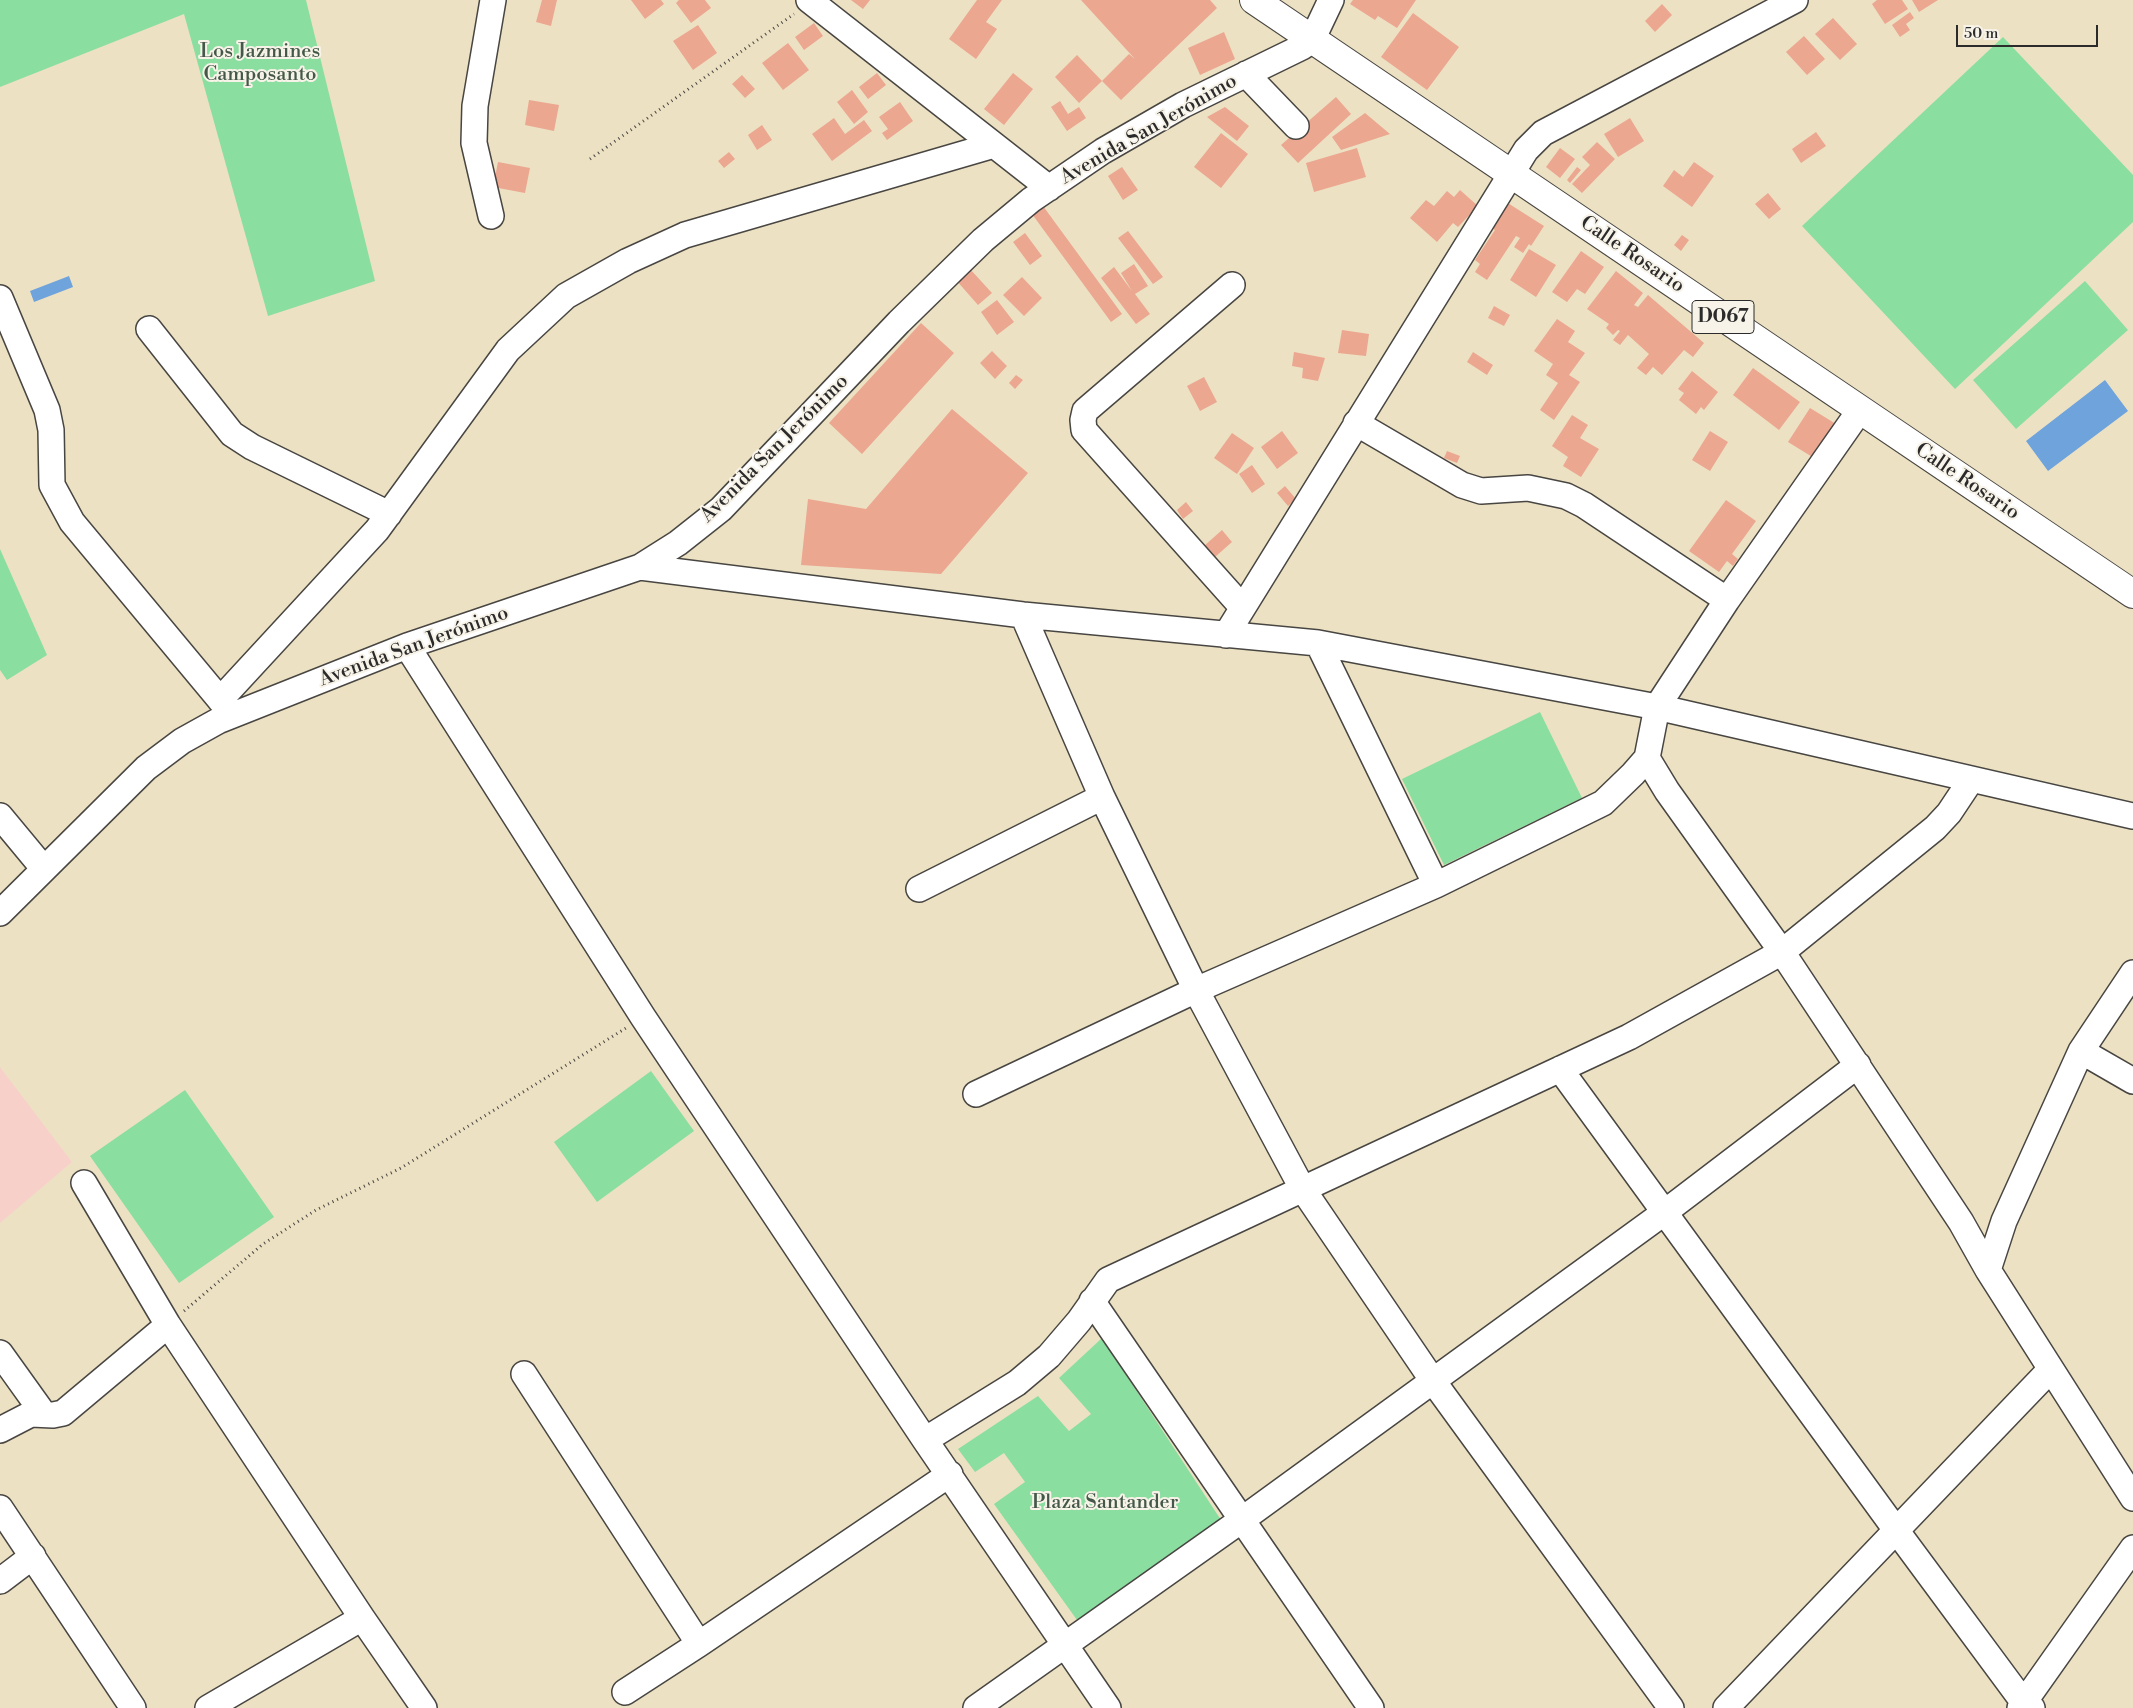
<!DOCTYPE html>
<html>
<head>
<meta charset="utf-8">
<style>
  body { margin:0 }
  #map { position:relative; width:2133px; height:1708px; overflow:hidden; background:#ede1c3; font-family:"Libre Bodoni",serif }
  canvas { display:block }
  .scale { position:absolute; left:1956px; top:25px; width:142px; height:22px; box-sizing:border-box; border:2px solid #2b2b2b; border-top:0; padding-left:6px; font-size:15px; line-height:18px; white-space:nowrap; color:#2b2b2b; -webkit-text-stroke:4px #f7f3e8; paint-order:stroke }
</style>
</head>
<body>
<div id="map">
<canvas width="2133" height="1708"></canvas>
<div class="scale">50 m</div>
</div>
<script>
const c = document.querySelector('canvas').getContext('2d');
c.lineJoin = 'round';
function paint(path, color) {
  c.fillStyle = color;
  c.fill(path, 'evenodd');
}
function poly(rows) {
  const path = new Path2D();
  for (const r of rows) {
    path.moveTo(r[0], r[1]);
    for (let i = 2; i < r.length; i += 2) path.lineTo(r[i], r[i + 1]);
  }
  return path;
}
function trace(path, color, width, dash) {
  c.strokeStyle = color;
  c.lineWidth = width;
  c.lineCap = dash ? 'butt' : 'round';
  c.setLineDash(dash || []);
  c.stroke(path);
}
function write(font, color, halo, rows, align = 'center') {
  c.font = font + ' "Libre Bodoni",serif';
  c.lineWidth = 4;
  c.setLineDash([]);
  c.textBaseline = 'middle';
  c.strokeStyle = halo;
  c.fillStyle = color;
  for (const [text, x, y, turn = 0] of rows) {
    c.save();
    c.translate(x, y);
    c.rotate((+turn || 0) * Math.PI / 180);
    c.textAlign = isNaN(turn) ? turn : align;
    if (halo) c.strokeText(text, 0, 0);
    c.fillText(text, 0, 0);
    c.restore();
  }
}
paint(poly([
  [0,1067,72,1162,0,1223]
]), '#f7d1c9');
paint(poly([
  [0,0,306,0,375,281,268,316,184,14,0,87],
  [2003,37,2133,175,2133,222,1955,389,1802,226],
  [2085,281,2128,330,2016,429,1973,380],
  [0,549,47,655,7,680,0,670],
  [1540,712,1582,798,1444,865,1402,779],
  [651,1071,694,1131,597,1202,554,1142],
  [185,1090,274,1217,179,1283,90,1156],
  [1102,1338,1221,1520,1077,1620,994,1504,1025,1482,1004,1453,975,1472,958,1449,1038,1396,1069,1431,1091,1414,1059,1378]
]), '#8adea0');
paint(poly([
  [69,276,73,287,34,302,30,291],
  [2105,380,2128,411,2048,471,2026,441]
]), '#6ea3db');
paint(poly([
  [542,0,557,0,551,26,536,22],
  [631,0,661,0,664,4,645,19],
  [679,0,705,0,711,8,691,23,676,3],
  [851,0,870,0,863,9],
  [977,0,1002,0,986,22,997,29,976,59,949,39],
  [1081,0,1210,0,1217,8,1121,100,1102,81,1129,54,1135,59],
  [1353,0,1416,0,1397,28,1378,16,1375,20,1350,4],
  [1877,0,1902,0,1908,9,1885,24,1872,4],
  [1912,0,1938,0,1919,12],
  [1662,4,1672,15,1655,32,1645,21],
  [1910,12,1914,18,1906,24,1910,30,1900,37,1892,25],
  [1413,13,1459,47,1427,90,1381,57],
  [1833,18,1857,44,1840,60,1815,34],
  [814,23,823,36,804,50,795,37],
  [698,25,717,53,693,70,673,41],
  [1224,32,1235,59,1200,75,1188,48],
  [1804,36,1825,59,1807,75,1786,52],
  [788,43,809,70,783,90,762,63],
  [1077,55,1102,81,1079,103,1055,77],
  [877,73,886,85,868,99,859,87],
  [1013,73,1033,89,1004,125,984,109],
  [742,75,755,89,745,98,732,84],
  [852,90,868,112,854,124,837,102],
  [1336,97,1351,114,1298,163,1281,145],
  [529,100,559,105,554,131,525,125],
  [1060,101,1068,114,1079,107,1086,118,1067,131,1051,107],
  [900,102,913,121,887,140,882,133,888,129,879,117],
  [1225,107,1249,126,1237,141,1207,117],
  [1365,113,1390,134,1341,150,1332,137],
  [834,118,845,134,864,120,872,131,832,161,812,134],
  [1630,118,1644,141,1618,157,1604,134],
  [762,125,772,140,757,150,748,135],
  [1816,132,1826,146,1801,163,1792,149],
  [1221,133,1248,154,1221,188,1194,167],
  [1597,142,1615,159,1582,193,1572,184,1590,165,1582,157],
  [1357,148,1366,177,1314,192,1306,163],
  [1560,148,1575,159,1560,178,1546,167],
  [729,152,735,159,724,168,718,161],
  [498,162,530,168,525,193,493,187],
  [1694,162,1714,176,1692,207,1663,186,1674,170,1683,177],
  [1122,167,1138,190,1123,200,1108,176],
  [1577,167,1581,170,1570,183,1567,180],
  [1460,190,1478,206,1458,227,1453,223,1437,242,1410,218,1426,200,1434,206,1447,191,1454,197],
  [1768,193,1781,209,1769,219,1755,204],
  [1503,200,1544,226,1531,246,1529,244,1523,253,1514,247,1520,238,1516,236,1487,280,1475,272,1480,264,1475,260,1495,230,1487,225],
  [1043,206,1122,314,1111,322,1032,214],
  [1128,231,1163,277,1153,284,1118,238],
  [1025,233,1042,256,1030,265,1013,242],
  [1682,235,1689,240,1681,251,1674,245],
  [1529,249,1556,265,1536,297,1510,280],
  [1581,251,1604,267,1585,294,1577,289,1567,302,1552,292],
  [1134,264,1148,286,1135,294,1150,314,1136,324,1101,278,1114,267,1132,291,1121,273],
  [970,269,992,293,978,305,956,280],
  [1616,271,1643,293,1634,305,1638,307,1648,295,1704,343,1693,357,1684,350,1662,375,1653,367,1646,375,1637,368,1649,354,1628,335,1620,345,1613,340,1620,331,1618,330,1613,335,1606,328,1609,324,1587,309],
  [1022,277,1042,298,1024,316,1003,295],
  [997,300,1014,322,997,335,981,312],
  [1494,306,1510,315,1504,326,1488,318],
  [1557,319,1575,331,1568,342,1585,353,1569,375,1580,382,1554,420,1540,410,1558,383,1546,375,1553,364,1534,351],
  [921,323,954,353,862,454,829,423],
  [1342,330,1369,334,1366,356,1338,353],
  [992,351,1007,366,995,379,980,363],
  [1294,352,1325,358,1318,381,1302,378,1303,368,1292,366],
  [1473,352,1493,365,1487,375,1467,362],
  [1753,368,1800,402,1779,430,1733,395],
  [1692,371,1718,392,1704,410,1701,407,1696,414,1679,400,1684,393,1678,389],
  [1016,375,1023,380,1015,389,1009,383],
  [1204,377,1217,402,1200,411,1187,386],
  [1810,408,1836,424,1814,458,1788,442],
  [952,409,1028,473,941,574,801,565,808,499,866,509],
  [1572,415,1588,425,1580,438,1599,449,1581,477,1563,466,1568,457,1552,446],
  [1282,431,1298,453,1277,469,1261,447],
  [1710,431,1728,442,1710,471,1692,460],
  [1232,433,1254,448,1237,474,1214,458],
  [1447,451,1460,456,1457,463,1444,458],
  [1252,465,1265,484,1252,493,1239,474],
  [1285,486,1296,499,1288,506,1277,493],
  [1726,500,1756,521,1732,554,1738,559,1733,566,1727,561,1719,572,1689,551],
  [1186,502,1193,511,1183,519,1177,510],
  [1222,530,1232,542,1215,557,1204,546]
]), '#eba790');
const minor = poly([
  [809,0,1049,188],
  [1246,74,1296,126],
  [491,216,474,143,475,106,493,0],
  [1232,285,1085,411,1083,420,1084,430,1242,607],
  [0,298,47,410,51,430,52,485,72,522,231,713],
  [149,329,232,434,252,447,389,514],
  [1860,410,1727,600,1657,707,1647,758,1667,791,1782,952,1961,1222,1988,1270,2133,1498],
  [1356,423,1462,485,1481,491,1528,488,1566,496,1584,505,1727,600],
  [640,567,1023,615,1318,643,1657,707,2133,816],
  [1023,615,1102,797,1196,990,1302,1188,1433,1381,1671,1708],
  [1226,635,1526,150,1543,133,1795,0],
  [1318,643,1436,885],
  [407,646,643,1017,925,1440,1108,1708],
  [220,700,377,530,508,350,566,296,628,261,685,235,994,145],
  [0,816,44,869],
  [919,889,1102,797],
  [0,913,146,768,182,741,218,721,407,646,640,567,678,543,721,509,899,322,983,240,1031,200,1103,151,1183,105,1302,47,1312,40,1331,0],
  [2081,1051,2133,1081],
  [1560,1069,1896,1530,2024,1703,2032,1708],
  [976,1094,1196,990,1436,885,1603,803,1633,774,1647,758],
  [84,1183,168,1325,362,1618,424,1708],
  [1988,1270,2004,1221,2081,1051,2133,973],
  [1092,1301,1371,1708],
  [0,1353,43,1413],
  [524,1374,699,1644],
  [0,1430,31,1414,53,1415,63,1413,168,1325],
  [925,1440,1017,1383,1049,1356,1079,1321,1108,1280,1629,1037,1782,952,1935,828,1949,813,1971,780],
  [0,1508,133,1708],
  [0,1581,33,1556],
  [625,1692,699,1644,950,1474],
  [208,1708,362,1618],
  [976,1708,1243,1519,1665,1212,1858,1065],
  [1726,1708,2051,1369],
  [2020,1708,2133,1548]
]);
const major = poly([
  [1254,0,2133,594]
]);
trace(minor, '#484642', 28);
trace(major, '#484642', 30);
trace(poly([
  [590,159,794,14],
  [184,1311,263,1244,316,1210,401,1168,626,1028]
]), '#484642', 3, [1, 4]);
trace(minor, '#fff', 25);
trace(major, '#fff', 28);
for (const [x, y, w] of [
  [1723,317,62]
]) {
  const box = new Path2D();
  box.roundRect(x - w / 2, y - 16.5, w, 33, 4);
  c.fillStyle = '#f7f3e8';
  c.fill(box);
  trace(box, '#2b2b2b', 1);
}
write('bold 19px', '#2b2b2b', null, [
  ["D067",1723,317]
]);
write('20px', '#435848', '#f7f3e8', [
  ["Los Jazmines",260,52],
  ["Camposanto",260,75],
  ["Plaza Santander",1105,1503]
]);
write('20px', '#2b2b2b', '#f7f3e8', [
  ["Avenida San Jerónimo",1149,130,-30],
  ["Calle Rosario",1632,255,34],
  ["Avenida San Jerónimo",775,449,-45],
  ["Calle Rosario",1967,482,34],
  ["Avenida San Jerónimo",414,647,-20]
]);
</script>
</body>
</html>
